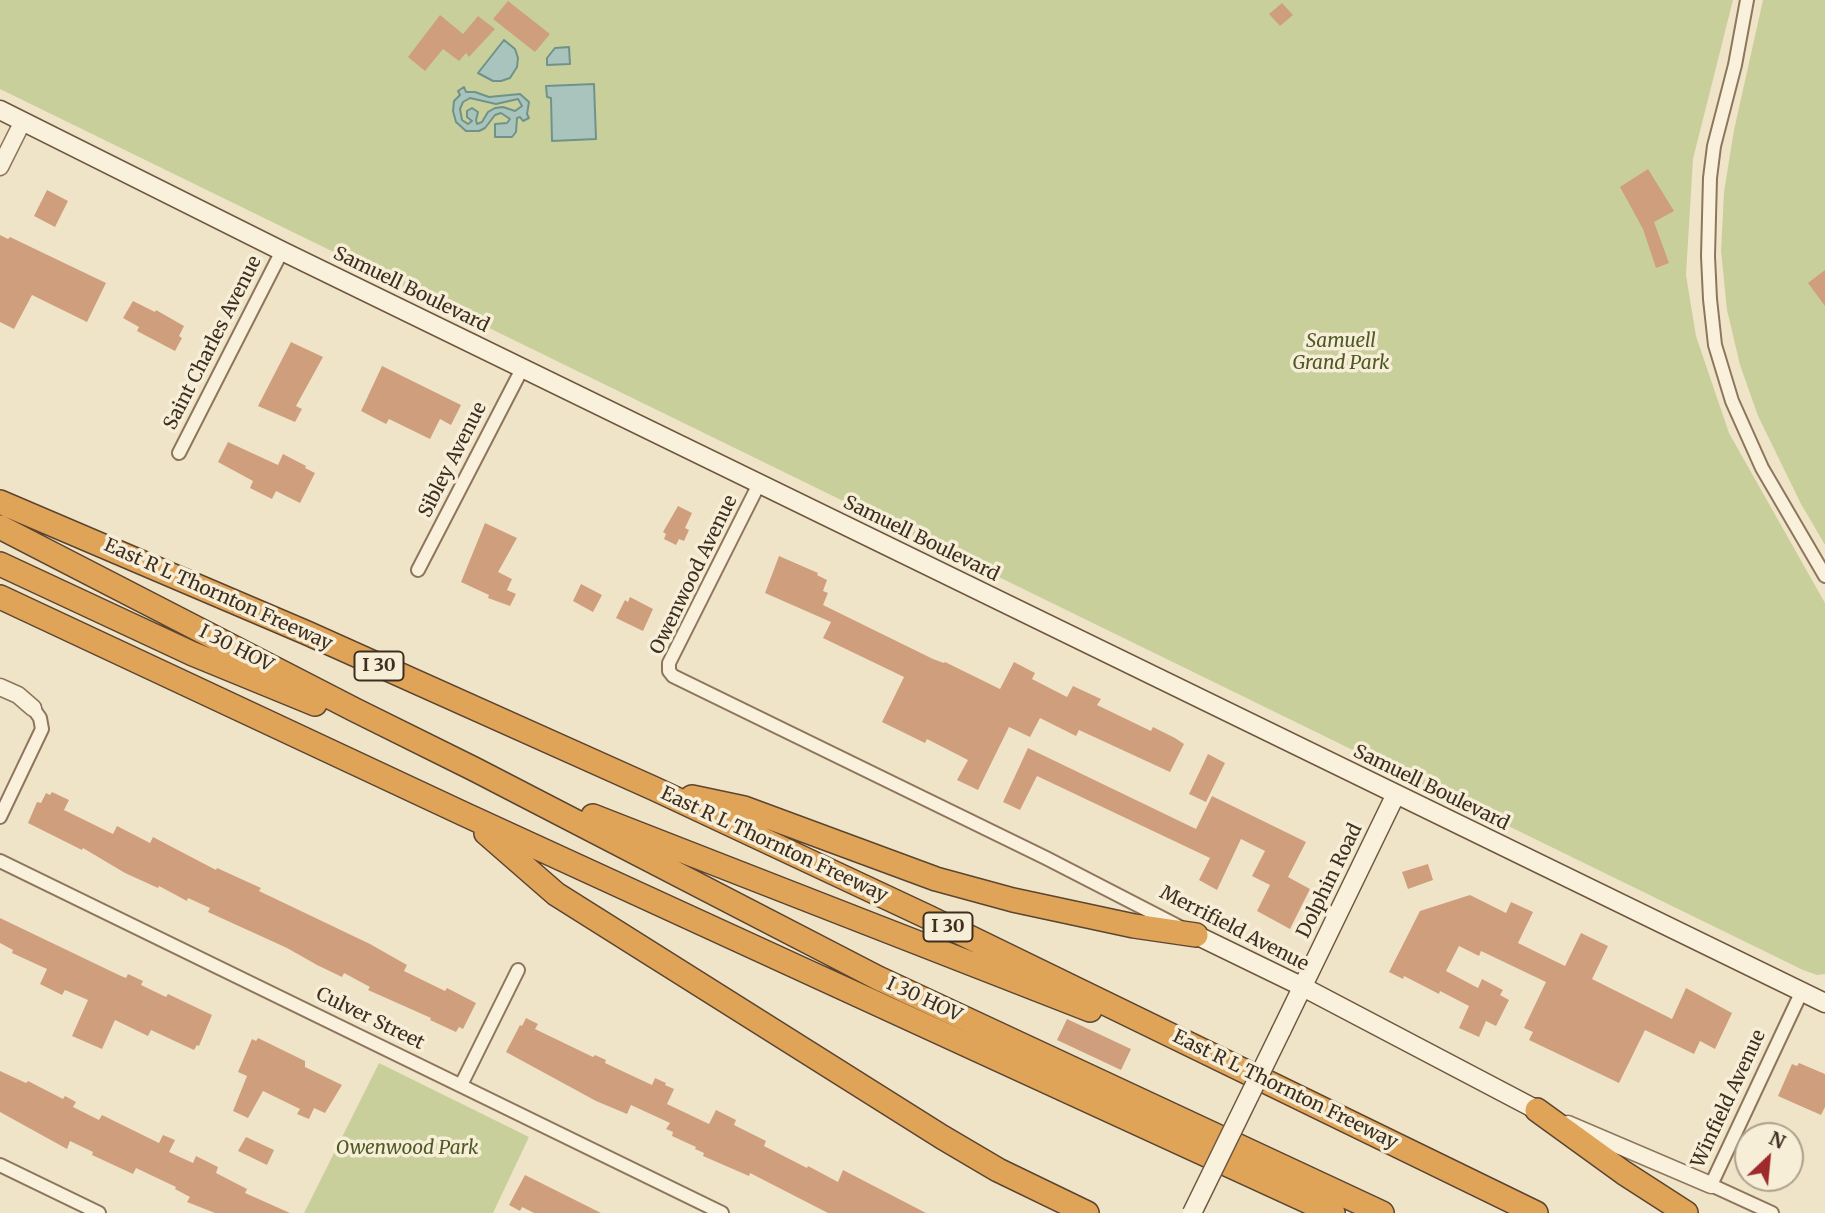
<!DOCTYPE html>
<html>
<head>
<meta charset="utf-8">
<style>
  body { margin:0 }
  #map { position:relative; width:1825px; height:1213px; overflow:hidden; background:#f0e4c8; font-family:Merriweather,serif }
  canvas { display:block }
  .north { position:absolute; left:1734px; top:1122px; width:70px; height:70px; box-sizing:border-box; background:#f7eed8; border:2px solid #ada18e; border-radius:50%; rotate:26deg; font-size:19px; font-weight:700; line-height:28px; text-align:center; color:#3d2e20 }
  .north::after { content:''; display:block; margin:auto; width:24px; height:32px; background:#9e2a2b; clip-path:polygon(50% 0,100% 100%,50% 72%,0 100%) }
</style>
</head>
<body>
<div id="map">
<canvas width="1825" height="1213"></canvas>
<div class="north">N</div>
</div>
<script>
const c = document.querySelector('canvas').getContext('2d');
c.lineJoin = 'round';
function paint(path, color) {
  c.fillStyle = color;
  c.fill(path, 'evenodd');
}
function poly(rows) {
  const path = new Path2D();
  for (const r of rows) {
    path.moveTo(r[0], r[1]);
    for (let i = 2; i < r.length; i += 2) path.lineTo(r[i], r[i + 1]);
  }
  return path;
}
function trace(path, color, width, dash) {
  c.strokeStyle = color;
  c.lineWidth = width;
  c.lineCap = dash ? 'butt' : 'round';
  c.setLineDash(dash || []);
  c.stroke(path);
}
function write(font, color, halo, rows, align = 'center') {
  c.font = font + ' Merriweather,serif';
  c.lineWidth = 7;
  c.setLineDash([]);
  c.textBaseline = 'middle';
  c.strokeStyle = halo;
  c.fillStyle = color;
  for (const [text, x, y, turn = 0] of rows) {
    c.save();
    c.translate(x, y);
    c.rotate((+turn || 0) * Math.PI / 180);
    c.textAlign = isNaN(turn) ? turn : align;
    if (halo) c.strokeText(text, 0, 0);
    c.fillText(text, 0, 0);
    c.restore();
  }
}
paint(poly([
  [0,0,1733,0,1693,159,1686,275,1696,336,1729,433,1825,603,1825,974,1817,975,1803,970,0,89],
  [1763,0,1825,0,1825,545,1801,504,1758,416,1740,365,1727,310,1721,251,1724,192,1734,130],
  [379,1063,529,1137,493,1213,304,1213]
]), '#c9cf9b');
const water = poly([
  [504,40,515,49,518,58,517,67,510,78,501,81,493,81,478,73,504,40],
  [569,47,570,64,547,65,547,58,555,48,569,47],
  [594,84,596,139,552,141,551,98,547,97,546,86,594,84],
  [464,87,466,92,475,92,489,97,520,94,529,102,527,114,529,118,523,121,520,117,517,118,516,132,512,137,495,137,495,124,507,123,510,119,501,113,495,115,485,128,479,131,466,131,456,122,453,111,454,101,460,95,458,91,464,87],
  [470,98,496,104,518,99,522,106,515,111,503,107,495,108,488,112,482,122,477,124,476,120,478,112,472,108,467,111,467,117,472,121,468,124,462,120,460,109,463,102,470,98]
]);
paint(water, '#a9c4bc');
trace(water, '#6f938a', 2);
paint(poly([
  [508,1,550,34,535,52,493,19],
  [1282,3,1293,15,1280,26,1269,14],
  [440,15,463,34,478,16,495,29,469,57,466,53,459,61,443,49,425,71,408,57],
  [1648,169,1674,211,1654,222,1669,263,1656,268,1643,229,1620,187],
  [47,190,68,201,55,227,34,216],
  [0,235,8,239,10,237,106,283,87,322,32,295,14,329,0,322],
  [1825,270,1825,306,1808,283],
  [133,301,155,312,156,310,184,326,179,336,182,338,175,351,137,331,139,327,123,318],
  [291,342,323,357,296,406,302,409,295,422,258,406],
  [382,366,461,405,451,425,440,419,430,439,389,419,386,424,361,411],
  [228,442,278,465,283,454,306,466,305,468,315,473,300,503,276,491,272,499,250,488,253,481,218,462],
  [678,506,692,513,685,528,689,530,684,541,679,539,676,545,664,539,666,534,663,532],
  [485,523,517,538,498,572,512,579,507,590,516,594,510,606,488,598,489,595,461,582],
  [779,556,818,573,817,575,827,580,823,591,828,593,823,605,933,659,944,663,945,662,1000,689,1014,662,1035,673,1032,679,1067,697,1073,686,1101,699,1097,705,1151,731,1153,727,1175,738,1184,744,1170,772,1079,730,1076,736,1040,718,1030,737,1009,727,978,790,957,780,968,760,927,739,925,743,882,722,904,677,823,638,831,622,765,593],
  [581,584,602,595,593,612,573,601],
  [630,597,653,609,643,631,616,618,625,600,628,602],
  [1028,748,1196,829,1212,796,1306,842,1288,877,1310,889,1290,929,1257,911,1270,885,1252,876,1265,851,1241,839,1217,890,1199,880,1210,858,1037,776,1020,810,1003,802],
  [1208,754,1225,763,1206,802,1189,794],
  [52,792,69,800,64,810,113,834,117,826,150,843,153,837,216,870,217,868,261,888,259,891,370,944,407,965,404,971,445,991,447,988,476,1003,463,1029,459,1027,456,1032,430,1020,431,1018,368,990,370,987,344,973,342,977,317,965,287,948,208,912,210,908,188,898,187,901,159,886,158,888,125,873,83,848,82,850,28,823,37,802,41,803,46,793,50,795],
  [1428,864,1433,880,1408,889,1402,872],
  [1470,895,1506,913,1511,902,1533,912,1518,943,1565,966,1581,933,1608,946,1592,979,1672,1019,1686,988,1732,1013,1715,1049,1700,1041,1694,1054,1645,1030,1619,1083,1529,1040,1533,1032,1524,1028,1546,982,1481,951,1479,956,1459,946,1446,971,1478,988,1482,979,1503,990,1500,995,1509,1000,1496,1026,1486,1021,1479,1037,1459,1028,1469,1006,1440,991,1439,994,1404,976,1403,979,1389,972,1420,911],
  [0,918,121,976,126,978,128,974,143,981,141,985,166,997,168,994,212,1015,199,1046,197,1045,194,1050,151,1030,148,1036,115,1020,102,1049,72,1036,88,1000,65,990,62,995,40,984,47,969,12,953,13,950,0,943],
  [526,1018,538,1024,535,1029,593,1057,595,1055,606,1060,605,1063,652,1085,655,1078,666,1083,665,1085,674,1089,667,1104,709,1124,716,1110,736,1120,734,1125,766,1141,764,1146,807,1168,808,1166,838,1182,843,1170,926,1213,828,1213,750,1173,749,1176,703,1156,704,1153,695,1149,696,1147,672,1136,673,1132,666,1129,670,1123,631,1105,627,1114,596,1101,506,1052,520,1025,522,1026],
  [1067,1019,1131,1049,1121,1070,1057,1040],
  [258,1038,305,1061,305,1067,342,1085,325,1113,314,1108,309,1119,297,1114,300,1109,263,1091,248,1118,233,1111,247,1076,238,1072,252,1039,256,1041],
  [1799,1063,1825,1074,1825,1107,1821,1115,1778,1096,1792,1064,1797,1066],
  [0,1071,26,1083,28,1081,63,1099,65,1096,76,1102,73,1107,99,1120,102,1115,159,1143,163,1135,175,1140,169,1152,193,1163,196,1156,218,1167,216,1173,247,1189,245,1193,290,1213,215,1213,187,1202,190,1197,175,1189,176,1187,136,1168,133,1174,92,1155,93,1152,70,1141,67,1149,0,1112],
  [246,1137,274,1150,267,1165,238,1151],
  [525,1175,601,1213,534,1213,522,1207,520,1211,509,1205]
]), '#cf9f7d');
const minor = poly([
  [1747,0,1735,65,1714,146,1710,178,1708,256,1710,299,1715,345,1732,401,1762,468,1825,576],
  [179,453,282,251],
  [759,484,669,663,669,671,673,676,1046,858,1180,927],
  [418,570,523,367],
  [0,817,42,729,40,718,33,708],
  [0,861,722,1213],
  [461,1085,518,970],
  [0,1165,99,1213],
  [1772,1213,1711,1185,1802,991]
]);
const tertiary = poly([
  [0,167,23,121],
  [0,687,18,695,33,708],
  [1568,1124,1711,1185]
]);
const secondary = poly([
  [0,110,282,251,1825,1003],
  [1196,935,1303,987,1537,1110],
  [1281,1031,1396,794]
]);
const motorway = poly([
  [0,502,307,633,655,789,928,917,1536,1213],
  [0,527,355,710,474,769,878,978,1382,1213],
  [0,564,193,654,315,704],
  [0,597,466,815,1333,1213],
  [692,797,744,808,936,879,1013,900,1134,926,1196,935],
  [593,816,1090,1010],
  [486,833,556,894,942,1137,998,1170,1087,1213],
  [1537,1110,1624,1173,1686,1213]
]);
trace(minor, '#8d765c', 16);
trace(tertiary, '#8d765c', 19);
trace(secondary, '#6f573f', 21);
trace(motorway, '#5b4430', 26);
trace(minor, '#faf1dc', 12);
trace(tertiary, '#faf1dc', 16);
trace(secondary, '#faf1dc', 18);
trace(motorway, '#e0a458', 23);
const secondaryBridge = poly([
  [1192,1213,1281,1031]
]);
trace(secondaryBridge, '#6f573f', 21, []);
trace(secondaryBridge, '#faf1dc', 18);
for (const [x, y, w] of [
  [379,666,49],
  [948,927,49]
]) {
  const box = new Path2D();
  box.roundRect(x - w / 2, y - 14.5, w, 29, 5);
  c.fillStyle = '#f7eed8';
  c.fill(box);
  trace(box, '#3d2e20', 2);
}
write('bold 18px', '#3d2e20', null, [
  ["I 30",379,666],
  ["I 30",948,927]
]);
write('19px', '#3d2e20', '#f7eed8', [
  ["Samuell Boulevard",411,290,26],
  ["Saint Charles Avenue",213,343,-63],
  ["Sibley Avenue",453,460,-63],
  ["Samuell Boulevard",921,539,26],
  ["Owenwood Avenue",694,575,-64],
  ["East R L Thornton Freeway",218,595,24],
  ["I 30 HOV",236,649,27],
  ["Samuell Boulevard",1431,788,26],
  ["East R L Thornton Freeway",774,845,25],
  ["Dolphin Road",1330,881,-64],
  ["Merrifield Avenue",1234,929,27],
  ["I 30 HOV",924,1000,25],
  ["Culver Street",370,1019,26],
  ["East R L Thornton Freeway",1285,1090,26],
  ["Winfield Avenue",1729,1099,-65]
]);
write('italic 19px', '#4d5a26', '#f7eed8', [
  ["Samuell",1341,342],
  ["Grand Park",1341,364],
  ["Owenwood Park",407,1149]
]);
</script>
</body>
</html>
